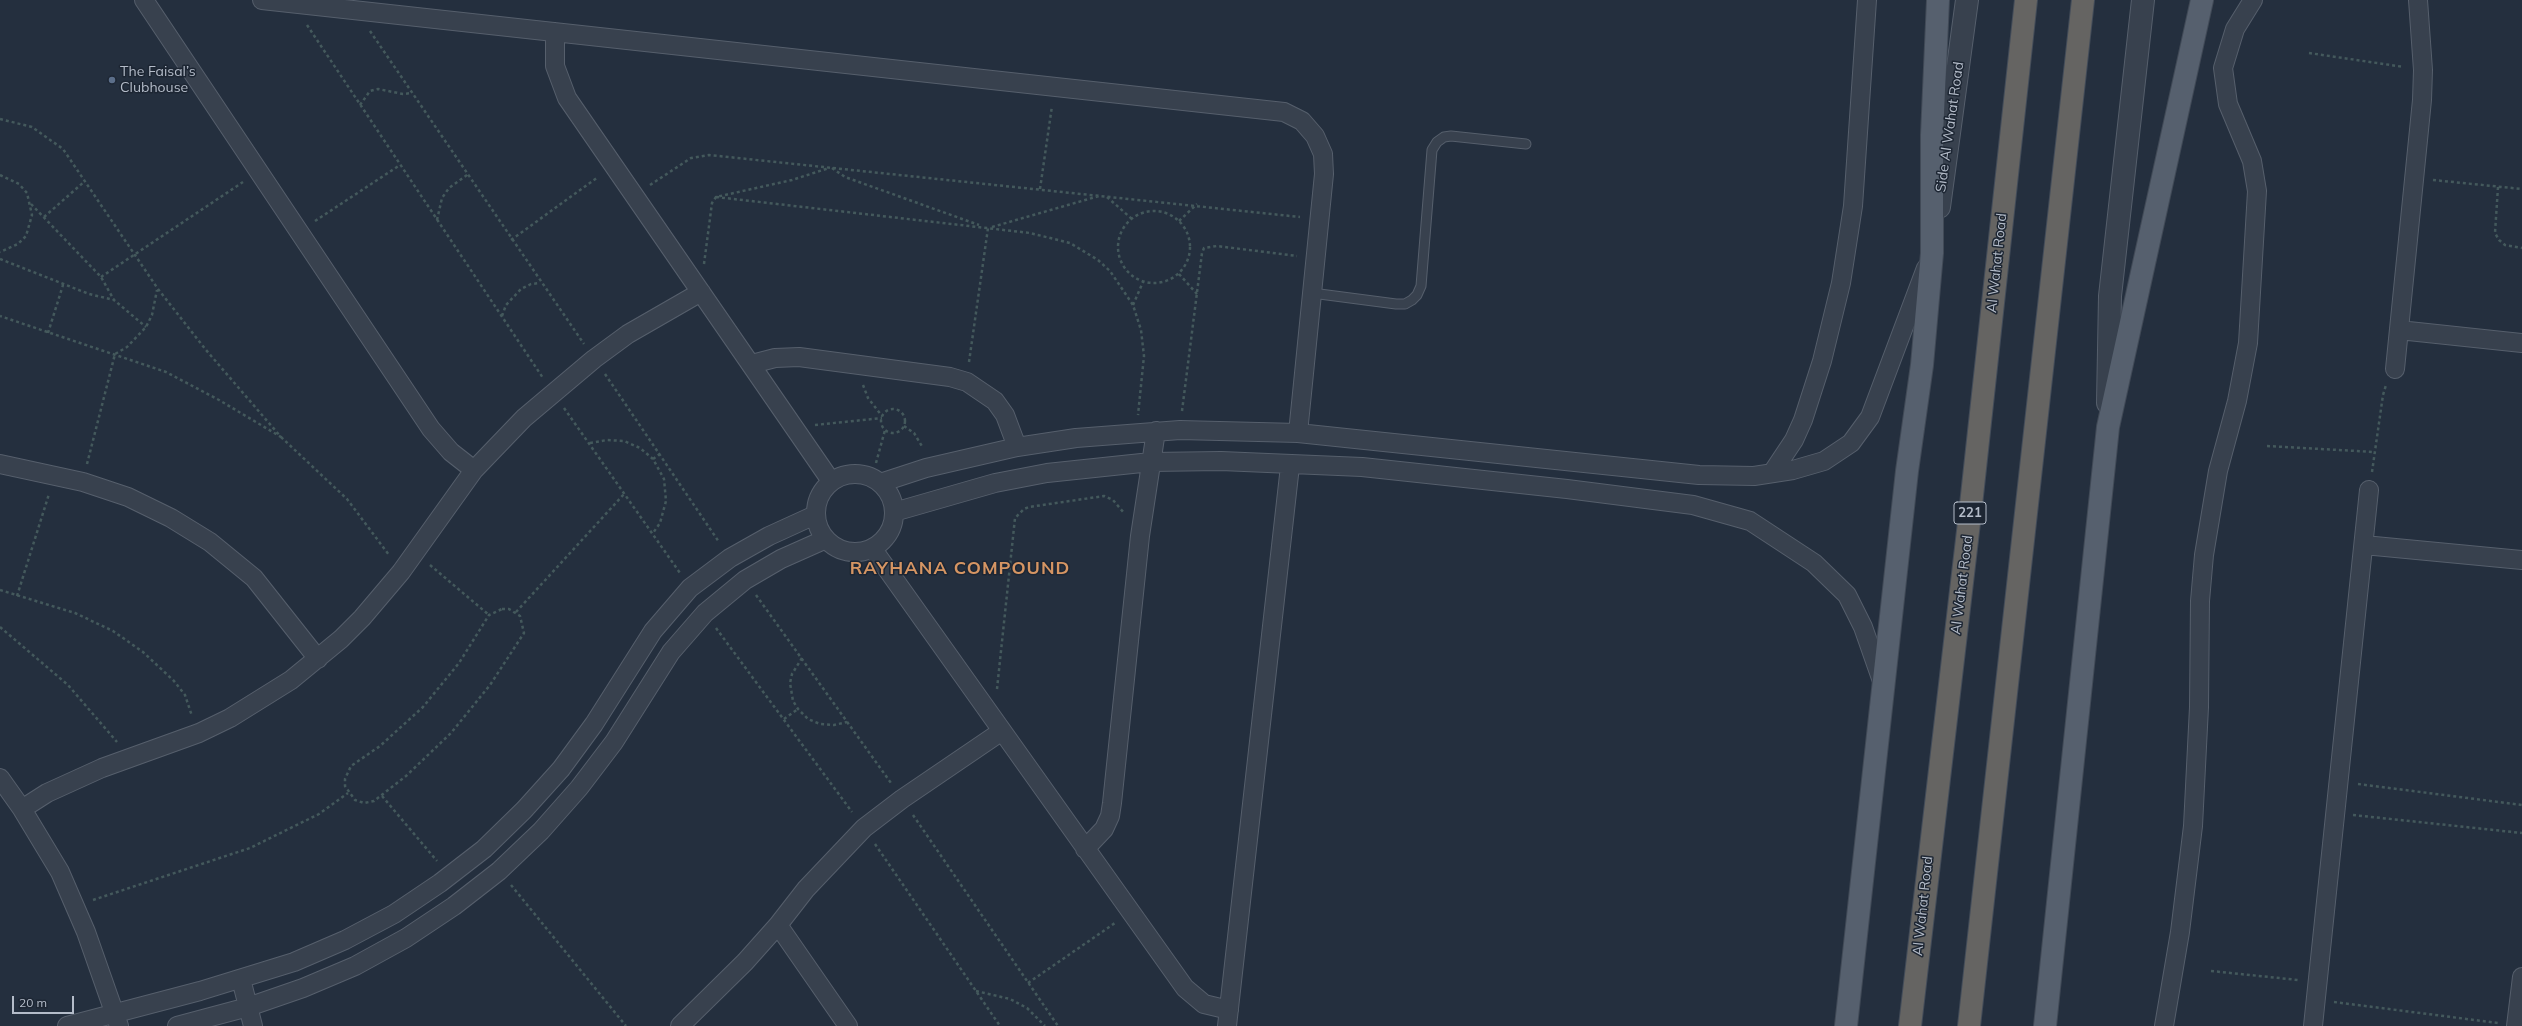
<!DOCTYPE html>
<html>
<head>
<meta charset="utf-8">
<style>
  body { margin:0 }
  #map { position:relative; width:2522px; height:1026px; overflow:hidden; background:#242f3e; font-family:Mulish,sans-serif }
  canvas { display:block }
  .scale { position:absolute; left:12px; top:996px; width:62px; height:18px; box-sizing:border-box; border:2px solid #b4bcc9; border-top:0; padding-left:5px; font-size:12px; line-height:14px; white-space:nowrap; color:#b4bcc9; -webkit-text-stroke:3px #1d2633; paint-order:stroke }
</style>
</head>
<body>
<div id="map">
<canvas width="2522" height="1026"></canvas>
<div class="scale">20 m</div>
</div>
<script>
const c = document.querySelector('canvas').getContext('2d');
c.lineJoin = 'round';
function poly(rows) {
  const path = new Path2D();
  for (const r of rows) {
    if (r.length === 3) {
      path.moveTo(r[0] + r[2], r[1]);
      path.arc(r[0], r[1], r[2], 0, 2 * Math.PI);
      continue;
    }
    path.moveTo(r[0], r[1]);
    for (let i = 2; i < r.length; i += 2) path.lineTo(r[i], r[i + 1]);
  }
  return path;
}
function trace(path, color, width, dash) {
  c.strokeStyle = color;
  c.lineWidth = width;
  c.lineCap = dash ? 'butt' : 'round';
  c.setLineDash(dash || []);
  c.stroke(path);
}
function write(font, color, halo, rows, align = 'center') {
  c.font = font + ' Mulish,sans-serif';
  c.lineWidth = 3;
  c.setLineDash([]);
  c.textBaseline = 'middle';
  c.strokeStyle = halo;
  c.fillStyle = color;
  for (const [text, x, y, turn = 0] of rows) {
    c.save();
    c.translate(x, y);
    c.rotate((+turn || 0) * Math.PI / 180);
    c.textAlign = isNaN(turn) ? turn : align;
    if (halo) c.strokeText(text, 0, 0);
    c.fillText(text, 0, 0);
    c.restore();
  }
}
const service = poly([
  [1312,293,1396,304,1405,304,1412,300,1417,295,1421,286,1432,150,1437,142,1444,137,1451,136,1526,144]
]);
const minor = poly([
  [144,0,431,429,451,452,474,470],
  [262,0,1284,112,1302,121,1315,136,1323,154,1324,174,1298,433],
  [555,32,555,66,567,98,831,481],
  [2399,330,2522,343],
  [752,364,775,358,799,357,950,377,967,382,995,401,1005,415,1017,447],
  [2395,369,2422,100,2423,70,2418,0],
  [0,464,83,482,128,497,171,518,210,542,254,578,318,659],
  [1772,473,1794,440,1803,420,1822,361,1841,283,1853,206,1867,0],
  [855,513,39],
  [880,483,926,468,1017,447,1076,438,1180,430,1298,433,1699,475,1754,476,1793,470,1824,461,1851,443,1870,417,1926,268],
  [894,512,995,483,1047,473,1151,462,1221,461,1362,467,1567,489,1693,505,1750,521,1814,563,1847,595,1863,627,1883,684],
  [2364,545,2522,560],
  [872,548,1185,988,1204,1004,1229,1010],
  [0,778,22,809,60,872,86,932,119,1026],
  [22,809,47,793,102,768,199,733,230,718,291,680,341,639,362,618,401,572,474,470,524,418,594,359,628,334,701,292],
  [1085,849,1104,829,1110,816,1112,803,1140,536,1156,431],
  [778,925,848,1026],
  [241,979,253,1026],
  [67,1026,200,991,294,962,345,940,394,914,440,883,484,849,524,810,561,769,594,724,653,631,690,588,730,558,769,536,815,515],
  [177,1026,248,1007,303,988,355,966,406,938,454,906,499,871,541,831,579,788,614,742,671,652,705,613,745,580,781,559,826,539],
  [680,1026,745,962,778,925,806,889,864,828,902,799,1002,731],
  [1227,1026,1290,466],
  [2164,1026,2180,932,2193,826,2199,707,2200,601,2204,555,2218,471,2237,401,2248,343,2257,191,2252,161,2228,104,2223,68,2235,29,2253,0],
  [2313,1026,2369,490],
  [2516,1026,2522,977]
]);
const tertiary = poly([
  [1939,207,1967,0],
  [2108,403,2110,296,2143,0]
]);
const primary = poly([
  [1846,1026,1907,471,1922,365,1932,253,1932,135,1938,0],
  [2045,1026,2108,427,2202,0]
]);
const trunk = poly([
  [1910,1026,1970,514,2026,0],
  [1969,1026,2083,0]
]);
trace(service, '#565f6c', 11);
trace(minor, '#565f6c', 20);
trace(tertiary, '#565f6c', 24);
trace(primary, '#414a57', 24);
trace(trunk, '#434c59', 24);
trace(poly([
  [307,25,543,378],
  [370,31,584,344],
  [2309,53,2404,67],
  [360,105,370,91,378,89,403,94,412,93],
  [0,119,32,127,63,149,158,289,206,350,281,437,219,400,166,372,0,316],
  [832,168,845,177,979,225],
  [0,175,19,184,27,193,32,215,26,236,18,244,0,252],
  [2433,180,2522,189],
  [650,185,691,158,709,155,1300,217],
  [2498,187,2495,233,2499,240,2505,245,2522,248],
  [1040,189,1052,106],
  [716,197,1030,233,1070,243,1098,260,1110,271,1133,305,1141,330,1144,356,1138,415],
  [1107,197,1132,219],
  [31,204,101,277,114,300,146,327],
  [1154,247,36],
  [44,217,85,181],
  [437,220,442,198,449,188,467,175],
  [315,221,400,165],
  [1179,221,1197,204],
  [992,227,1099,196],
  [511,240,598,177],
  [0,259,89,294,114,300],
  [704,264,712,203,716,197,792,180,829,168],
  [1179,274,1197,294],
  [101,277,243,182],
  [1133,305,1143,282],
  [502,316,506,305,521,289,531,284,540,283],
  [48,333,63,285],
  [969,362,988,228],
  [605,374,719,542],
  [863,385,868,398,882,416],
  [564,408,680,573],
  [893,421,12],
  [1182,411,1202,253,1204,248,1217,246,1297,256],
  [815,425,882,418],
  [904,426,914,433,923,448],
  [281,437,347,499,389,555],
  [590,443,607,440,624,441,640,448,653,459,664,479,666,501,660,523,653,533],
  [2267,446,2374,452],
  [653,459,661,453],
  [876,463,885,430],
  [87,464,115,354,127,347,146,327,152,315,157,290],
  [2372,472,2383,395,2386,385],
  [430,565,489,615],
  [0,590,75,613,113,631,143,652,174,681,185,695,192,716],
  [756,595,891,783],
  [17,596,49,494],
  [502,609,509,609,520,616,524,633,490,685,451,733,406,776,374,801,364,803,355,800,345,786,345,779,351,766,380,746,423,707,459,663,489,615,502,609],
  [516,612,625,493],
  [0,627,68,685,117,742],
  [716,628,852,812],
  [802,658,792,674,790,683,793,701,798,709,808,719,820,724,834,725,847,722],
  [997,689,1015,518,1024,509,1029,507,1104,496,1113,500,1124,513],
  [784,719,798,709],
  [2358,784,2522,805],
  [382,796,437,861],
  [913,815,1058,1026],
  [2353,815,2522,833],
  [875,844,1000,1026],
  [511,885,626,1026],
  [93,900,250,848,319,814,348,793],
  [2211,971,2298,980],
  [1028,983,1115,923],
  [976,991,1010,999,1027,1008,1045,1026],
  [2334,1002,2498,1023]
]), '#44595c', 2.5, [3, 3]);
trace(service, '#38414e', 9);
trace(minor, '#38414e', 18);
trace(tertiary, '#38414e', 22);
trace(primary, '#56606e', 22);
trace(trunk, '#656462', 22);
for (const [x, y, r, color] of [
  [112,80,4,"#5c6f8a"]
]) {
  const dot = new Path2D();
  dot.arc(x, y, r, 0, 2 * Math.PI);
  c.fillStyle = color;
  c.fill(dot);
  trace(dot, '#1d2633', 1.5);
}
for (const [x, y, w] of [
  [1970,513,32]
]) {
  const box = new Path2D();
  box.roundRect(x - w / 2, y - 11, w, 22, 3);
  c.fillStyle = '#1d2633';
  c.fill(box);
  trace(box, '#b4bcc9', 1);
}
write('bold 13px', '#b4bcc9', null, [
  ["221",1970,513]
]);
write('14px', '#b4bcc9', '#1d2633', [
  ["The Faisal’s",120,72],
  ["Clubhouse",120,88]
], 'left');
write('14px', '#b4bcc9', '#1d2633', [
  ["Side Al Wahat Road",1950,127,-82],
  ["Al Wahat Road",1997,263,-84],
  ["Al Wahat Road",1962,585,-83],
  ["Al Wahat Road",1923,906,-84]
]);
c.letterSpacing = '1px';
write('bold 18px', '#d59563', '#1d2633', [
  ["RAYHANA COMPOUND",960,569]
]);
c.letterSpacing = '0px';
</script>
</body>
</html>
